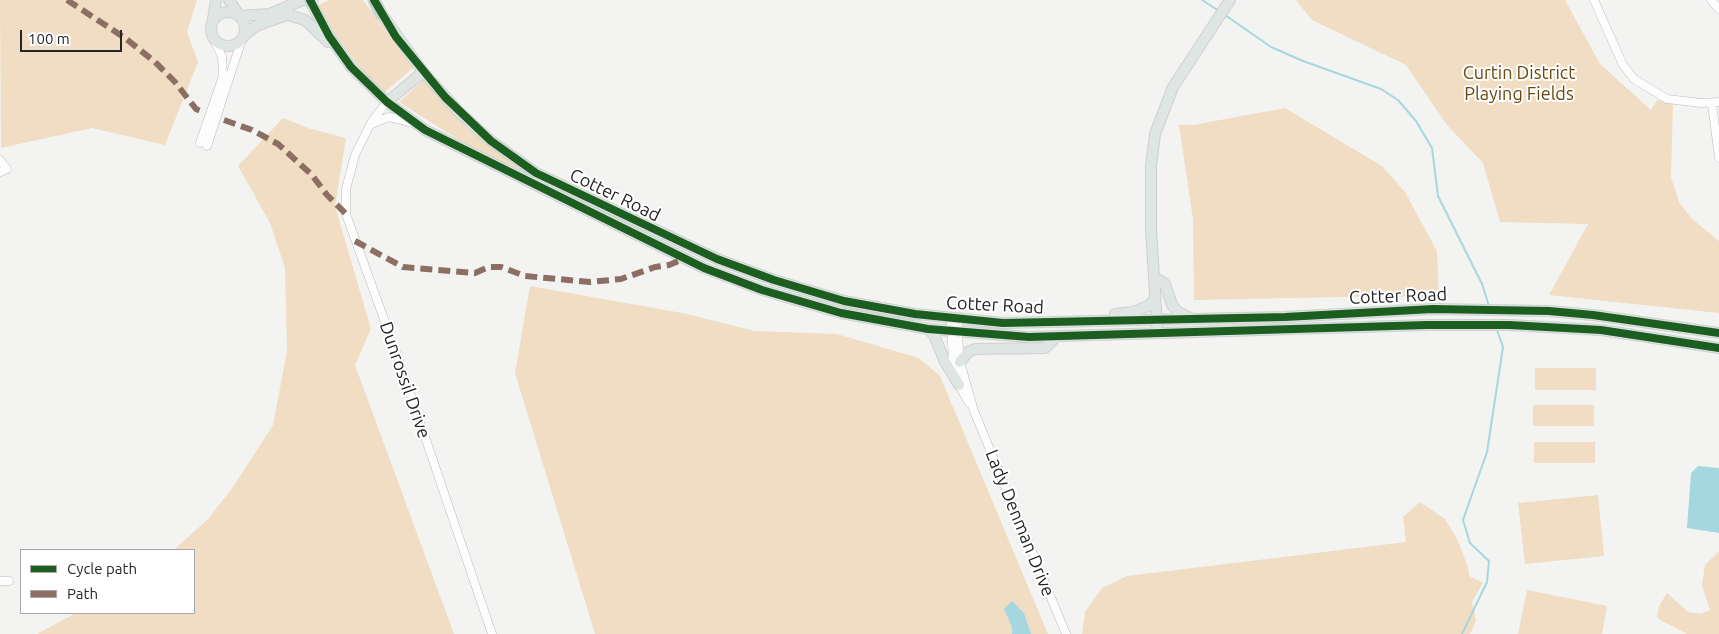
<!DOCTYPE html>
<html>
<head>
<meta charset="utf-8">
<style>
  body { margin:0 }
  #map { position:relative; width:1719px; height:634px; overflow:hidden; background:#f3f4f2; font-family:Ubuntu,sans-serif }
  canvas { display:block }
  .legend { position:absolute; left:20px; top:549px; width:175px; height:65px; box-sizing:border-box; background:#fff; border:1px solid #a8a8a8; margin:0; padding:6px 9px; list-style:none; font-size:15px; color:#252625 }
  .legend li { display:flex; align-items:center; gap:10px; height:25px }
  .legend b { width:25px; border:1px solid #a8a8a8 }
  .scale { position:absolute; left:20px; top:30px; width:102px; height:22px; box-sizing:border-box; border:2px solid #252625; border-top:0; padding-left:6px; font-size:15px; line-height:18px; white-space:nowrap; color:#252625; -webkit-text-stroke:4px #fff; paint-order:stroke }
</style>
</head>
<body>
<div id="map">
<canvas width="1719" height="634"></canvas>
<ul class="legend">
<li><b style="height:6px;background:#1b5e20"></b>Cycle path</li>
<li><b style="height:6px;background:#8d6e63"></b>Path</li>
</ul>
<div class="scale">100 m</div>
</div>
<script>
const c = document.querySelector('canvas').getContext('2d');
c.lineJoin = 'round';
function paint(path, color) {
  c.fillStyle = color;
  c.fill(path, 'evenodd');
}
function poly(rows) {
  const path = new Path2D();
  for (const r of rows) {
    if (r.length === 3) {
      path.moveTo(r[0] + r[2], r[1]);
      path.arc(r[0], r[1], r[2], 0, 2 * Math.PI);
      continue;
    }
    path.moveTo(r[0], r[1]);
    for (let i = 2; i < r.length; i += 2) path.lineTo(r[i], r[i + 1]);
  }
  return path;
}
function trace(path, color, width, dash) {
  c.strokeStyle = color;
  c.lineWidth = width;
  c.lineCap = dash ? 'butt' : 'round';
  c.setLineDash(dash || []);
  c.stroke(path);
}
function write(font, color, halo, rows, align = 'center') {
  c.font = font + ' Ubuntu,sans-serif';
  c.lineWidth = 4;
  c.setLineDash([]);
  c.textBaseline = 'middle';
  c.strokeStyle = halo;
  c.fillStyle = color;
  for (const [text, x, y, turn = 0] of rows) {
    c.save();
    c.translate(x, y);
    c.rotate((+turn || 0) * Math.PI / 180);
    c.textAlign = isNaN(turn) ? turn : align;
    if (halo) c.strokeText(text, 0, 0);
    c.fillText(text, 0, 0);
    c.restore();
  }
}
paint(poly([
  [0,0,197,0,187,32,198,62,165,145,92,128,1,148],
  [329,0,363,0,413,68,385,92,363,72,334,33,319,5],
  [1296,0,1565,0,1600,64,1651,110,1657,100,1673,104,1671,177,1679,202,1692,219,1719,241,1719,313,1549,295,1588,224,1500,222,1483,163,1447,125,1406,65,1312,20],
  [423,80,469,130,540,179,473,149,399,102],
  [1285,108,1382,166,1405,192,1437,251,1439,300,1397,296,1194,300,1193,219,1179,125,1193,125],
  [283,118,311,129,346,138,335,206,371,329,355,365,454,634,37,634,76,613,194,613,194,550,174,550,208,519,233,487,273,425,287,351,285,268,270,223,238,166],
  [530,286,682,313,755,331,837,334,919,358,940,376,1048,634,595,634,515,373],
  [1535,368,1596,368,1596,390,1535,390],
  [1533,405,1594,405,1594,426,1533,426],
  [1534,442,1595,442,1595,463,1534,463],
  [1598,495,1604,556,1525,564,1518,503],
  [1420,502,1445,519,1458,541,1468,567,1469,576,1483,583,1472,602,1476,621,1470,634,1082,634,1085,612,1102,588,1127,576,1406,542,1403,517],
  [1719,551,1719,634,1687,634,1660,620,1657,617,1659,606,1667,593,1688,612,1701,614,1710,610,1702,585,1705,565],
  [1527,590,1607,606,1602,634,1518,634]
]), '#f0ddc3');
paint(poly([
  [1698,466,1719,468,1719,533,1687,528,1691,473],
  [1012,601,1024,613,1031,634,1012,634,1012,627,1004,609]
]), '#a4d8de');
trace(poly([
  [1202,0,1219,11],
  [1225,15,1271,47,1303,61,1381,89,1398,100,1416,121,1432,148,1438,196,1482,284,1489,306],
  [1462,634,1487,582,1489,561,1470,543,1463,520,1487,452,1503,347,1497,330]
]), '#a4d8de', 2);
const minor = poly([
  [1594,0,1623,65,1634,79,1667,99,1701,103,1719,102],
  [1711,0,1719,9],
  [387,102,372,121,355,155,346,189,346,214,402,369,492,634],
  [1712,104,1719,158],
  [371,124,389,117,410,122],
  [200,143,223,76,222,57,213,37],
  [207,146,242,39],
  [0,160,7,169,0,172],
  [951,319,953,364,959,385,969,403],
  [957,320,960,362,974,411,1066,634],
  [0,581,9,581]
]);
const major = poly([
  [229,0,239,15],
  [310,1,329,36,351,67,387,102,425,130,704,268,762,290,841,313,928,329,1029,337,1427,325,1509,325,1601,330,1719,348],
  [378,9,423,72,460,113,491,141,536,173,717,259,774,280,844,301,915,314,1003,323,1285,317,1433,309,1549,311,1593,315,1719,333],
  [228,29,17],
  [288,15,305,20,328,42],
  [239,16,269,14,303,0,313,0],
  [213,20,216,0],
  [244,36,256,26,289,14],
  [387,102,423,72],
  [1159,280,1165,284,1172,305,1177,311,1192,319],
  [1115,314,1133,312,1148,306,1154,300],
  [1157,325,1151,230,1151,166,1155,134,1173,87,1230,0],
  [928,329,934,335,945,362,959,385],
  [960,362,968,352,975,349,1045,348,1056,337]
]);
const highway = poly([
  [310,0,310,1],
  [374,0,381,14]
]);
trace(minor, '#babbba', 9);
trace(major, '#cfd0cf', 12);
trace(highway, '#cfd0cf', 13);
trace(minor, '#fdfdfd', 8);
trace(major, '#dee5e3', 10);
trace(highway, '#c8d5d1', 11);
trace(poly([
  [67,0,125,38,155,62,175,82,196,109,203,112],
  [224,120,252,130,278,144,312,175,327,195,346,214],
  [355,241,403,267,475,273,489,267,501,267,525,276,590,282,621,279,655,267,669,265,683,259]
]), '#8d6e63', 6, [12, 6]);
trace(poly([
  [310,0,329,36,351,67,387,102,425,130,704,268,762,290,841,313,928,329,1029,337,1427,325,1509,325,1601,330,1719,348],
  [374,0,396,37,445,97,491,141,536,173,717,259,774,280,844,301,915,314,1003,323,1285,317,1433,309,1549,311,1593,315,1719,333]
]), '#1b5e20', 8);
write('18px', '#6a470d', '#fff', [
  ["Curtin District",1519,73],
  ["Playing Fields",1519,94]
]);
write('18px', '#252625', '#fff', [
  ["Cotter Road",615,195,26],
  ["Cotter Road",1398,296,-2],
  ["Cotter Road",995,305,3],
  ["Dunrossil Drive",405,380,71],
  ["Lady Denman Drive",1020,523,68]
]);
</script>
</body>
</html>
